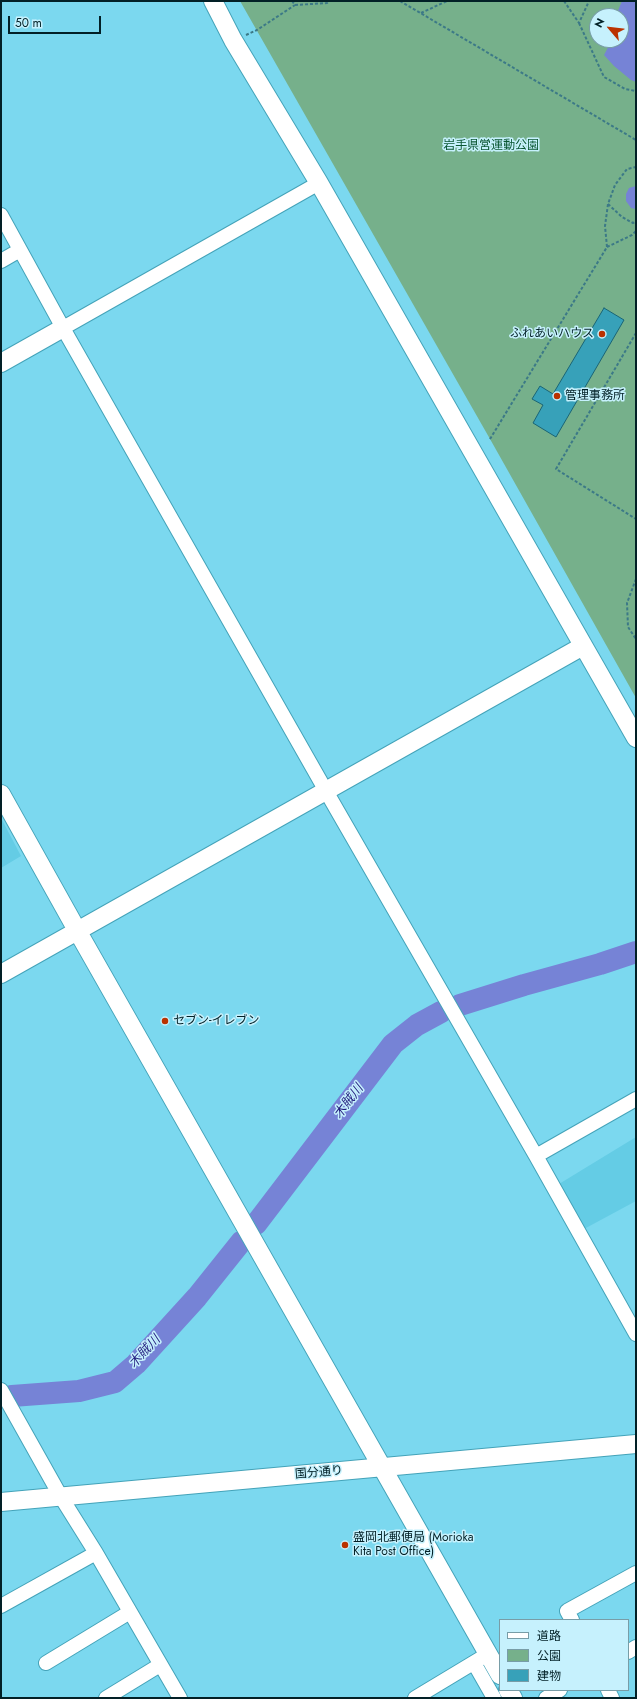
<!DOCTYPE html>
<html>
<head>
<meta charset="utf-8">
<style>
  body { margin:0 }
  #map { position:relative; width:637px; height:1699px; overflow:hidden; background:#7bd8ef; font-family:Jost,"Noto Sans JP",sans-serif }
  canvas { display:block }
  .frame { position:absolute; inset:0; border:2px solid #022026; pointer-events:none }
  .legend { position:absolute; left:499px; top:1619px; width:130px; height:72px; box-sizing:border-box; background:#c6f1fd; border:1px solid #789da7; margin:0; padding:5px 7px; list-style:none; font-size:12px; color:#022026 }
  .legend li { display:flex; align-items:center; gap:8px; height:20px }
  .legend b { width:20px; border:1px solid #789da7 }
  .north { position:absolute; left:589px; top:8px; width:40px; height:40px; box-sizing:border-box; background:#c6f1fd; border:1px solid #789da7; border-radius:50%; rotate:298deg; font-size:11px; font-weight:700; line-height:16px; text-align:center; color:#022026 }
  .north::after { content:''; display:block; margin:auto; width:14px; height:18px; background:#bb3200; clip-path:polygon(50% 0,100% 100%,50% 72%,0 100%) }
  .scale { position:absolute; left:8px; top:16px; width:93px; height:18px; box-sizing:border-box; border:2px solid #022026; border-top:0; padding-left:5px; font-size:12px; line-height:14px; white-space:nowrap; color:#022026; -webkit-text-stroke:3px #c6f1fd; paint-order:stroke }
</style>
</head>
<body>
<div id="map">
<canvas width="637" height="1699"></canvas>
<div class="frame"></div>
<ul class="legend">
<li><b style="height:5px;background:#fff"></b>道路</li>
<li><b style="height:11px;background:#76b08b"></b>公園</li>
<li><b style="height:11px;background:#37a1b9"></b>建物</li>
</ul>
<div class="north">N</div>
<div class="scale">50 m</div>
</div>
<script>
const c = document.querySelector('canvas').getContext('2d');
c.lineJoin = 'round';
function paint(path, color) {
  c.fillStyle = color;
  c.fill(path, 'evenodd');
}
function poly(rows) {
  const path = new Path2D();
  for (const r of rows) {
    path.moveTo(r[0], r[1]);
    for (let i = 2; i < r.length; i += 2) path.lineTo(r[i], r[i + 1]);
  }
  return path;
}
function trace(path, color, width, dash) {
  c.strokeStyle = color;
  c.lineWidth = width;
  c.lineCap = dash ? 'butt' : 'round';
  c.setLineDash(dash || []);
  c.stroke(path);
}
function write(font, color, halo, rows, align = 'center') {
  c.font = font + ' Jost,"Noto Sans JP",sans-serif';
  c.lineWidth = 3;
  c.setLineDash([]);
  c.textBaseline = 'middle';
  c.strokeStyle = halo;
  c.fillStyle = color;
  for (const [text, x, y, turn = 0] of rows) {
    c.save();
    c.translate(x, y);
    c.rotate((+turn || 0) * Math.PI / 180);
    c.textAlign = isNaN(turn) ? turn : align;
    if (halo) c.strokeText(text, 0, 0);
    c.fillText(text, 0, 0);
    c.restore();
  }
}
paint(poly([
  [1,818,21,856,1,868],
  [636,1137,636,1201,584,1229,559,1184]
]), '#64cce5');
paint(poly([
  [240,1,636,1,636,698,490,439],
  [597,16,621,16,621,40,597,40]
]), '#76b08b');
paint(poly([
  [622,1,636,1,636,82,631,80,614,66,604,55,612,40,621,40,621,16,608,16,617,13],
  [636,186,636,209,631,208,626,201,626,194,629,188]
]), '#7683d6');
trace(poly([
  [460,1005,524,985,600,964,636,952],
  [256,1224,393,1044,417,1025,441,1012],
  [12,1396,79,1391,115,1382,136,1364,197,1297,241,1242]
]), '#7683d6', 22);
const building = poly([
  [604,308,624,320,556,437,533,423,543,405,532,399,540,386,553,394,604,308]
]);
paint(building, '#37a1b9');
trace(building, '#1a6576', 1);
const minor = poly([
  [1,215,63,328,326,791,536,1156,636,1334],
  [1,261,20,250],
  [63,328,319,183],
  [536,1156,636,1099],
  [1,1390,61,1497,96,1553,180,1698],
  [1,1606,96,1553],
  [572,1620,567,1611,636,1573],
  [628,1652,636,1647],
  [46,1663,130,1612],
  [474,1663,494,1698],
  [608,1690,612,1698],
  [106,1698,160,1665],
  [415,1698,488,1654],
  [546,1698,560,1690]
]);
const tertiary = poly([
  [213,1,233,40,319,183,636,738],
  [1,363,63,328],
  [1,794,78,932,500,1675],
  [1,974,583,646],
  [1,1502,636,1444],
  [508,1690,513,1698]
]);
trace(minor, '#44a3b9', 16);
trace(tertiary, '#44a3b9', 20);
trace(poly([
  [292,1,295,5,327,3,329,1],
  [400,1,636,140],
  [564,1,579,23,589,1],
  [421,13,447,1],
  [579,23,604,77,625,89,636,91],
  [246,35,257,30,295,5],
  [608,204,622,217,633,223,636,222],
  [607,247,632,235,636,231],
  [636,333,556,469,636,519],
  [490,439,607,247,605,226,608,204,615,185,627,169,636,167],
  [636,579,627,603,628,627,636,639]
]), '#3c7987', 2, [3, 2]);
trace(minor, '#fff', 14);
trace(tertiary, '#fff', 18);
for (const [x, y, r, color] of [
  [602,334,4,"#bb3200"],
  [557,396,4,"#bb3200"],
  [165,1021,4,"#bb3200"],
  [345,1545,4,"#bb3200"]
]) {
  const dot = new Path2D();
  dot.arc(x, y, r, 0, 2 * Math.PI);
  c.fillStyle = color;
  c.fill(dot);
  trace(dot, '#c6f1fd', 1.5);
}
write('12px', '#0b5733', '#c6f1fd', [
  ["岩手県営運動公園",491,146]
]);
write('12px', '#022026', '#c6f1fd', [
  ["ふれあいハウス",594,334,"right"],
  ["管理事務所",565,396],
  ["セブン-イレブン",173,1021],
  ["盛岡北郵便局 (Morioka",353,1538],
  ["Kita Post Office)",353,1552]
], 'left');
write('12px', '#022026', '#c6f1fd', [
  ["国分通り",319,1473,-5]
]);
write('italic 13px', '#241e7f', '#c6f1fd', [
  ["木賊川",349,1102,-53],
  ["木賊川",145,1352,-47]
]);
</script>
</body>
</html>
